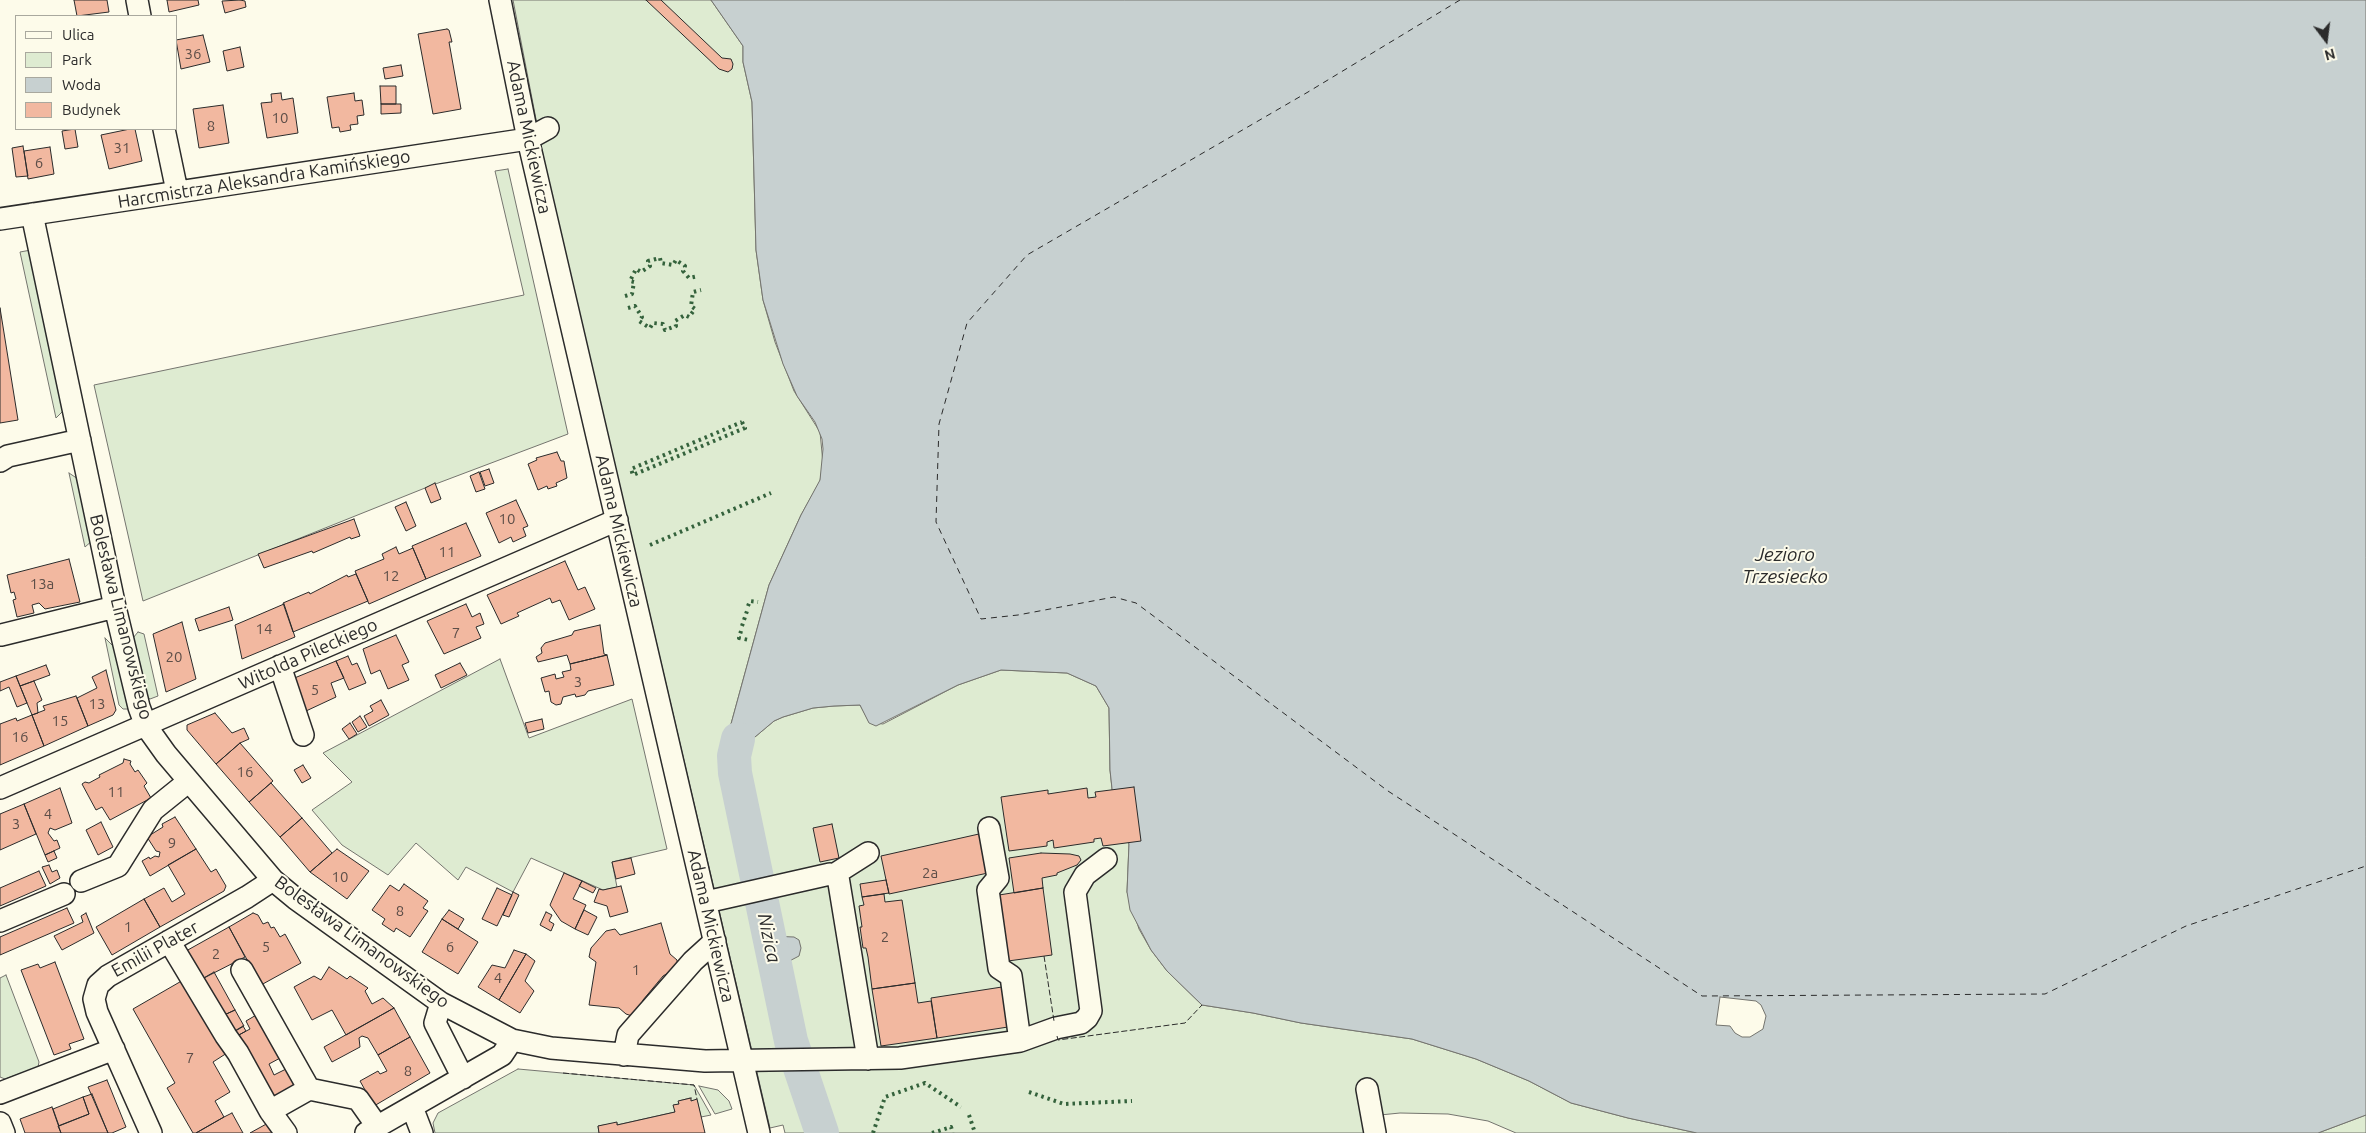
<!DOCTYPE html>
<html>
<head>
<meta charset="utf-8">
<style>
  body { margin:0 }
  #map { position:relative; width:2366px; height:1133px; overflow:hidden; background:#fdfbea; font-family:Ubuntu,sans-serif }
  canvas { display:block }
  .legend { position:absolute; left:15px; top:15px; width:162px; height:115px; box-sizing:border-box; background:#fdfbea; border:1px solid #a9a89e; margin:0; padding:6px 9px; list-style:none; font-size:15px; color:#2b2b2b }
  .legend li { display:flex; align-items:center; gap:10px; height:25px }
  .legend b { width:25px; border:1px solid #a9a89e }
  .north { position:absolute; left:2301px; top:15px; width:50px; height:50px; -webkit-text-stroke:4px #fdfbea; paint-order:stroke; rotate:165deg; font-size:14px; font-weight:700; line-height:20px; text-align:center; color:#2b2b2b }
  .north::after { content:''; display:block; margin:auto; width:18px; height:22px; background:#2b2b2b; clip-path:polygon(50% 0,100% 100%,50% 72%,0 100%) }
</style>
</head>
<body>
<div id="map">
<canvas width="2366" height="1133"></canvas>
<ul class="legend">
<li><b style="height:6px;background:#fdfbea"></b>Ulica</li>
<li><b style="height:14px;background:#deebd1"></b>Park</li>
<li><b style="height:14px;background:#c7d0d0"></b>Woda</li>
<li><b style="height:14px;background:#f2b8a0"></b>Budynek</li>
</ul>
<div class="north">N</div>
</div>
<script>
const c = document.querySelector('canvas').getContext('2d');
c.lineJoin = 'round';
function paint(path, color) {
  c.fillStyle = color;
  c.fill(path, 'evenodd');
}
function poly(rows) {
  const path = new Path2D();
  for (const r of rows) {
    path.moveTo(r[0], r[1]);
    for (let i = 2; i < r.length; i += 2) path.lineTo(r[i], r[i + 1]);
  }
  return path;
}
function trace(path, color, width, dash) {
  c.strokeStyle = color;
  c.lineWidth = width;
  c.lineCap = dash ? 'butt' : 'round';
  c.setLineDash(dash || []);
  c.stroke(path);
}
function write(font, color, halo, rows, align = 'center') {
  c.font = font + ' Ubuntu,sans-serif';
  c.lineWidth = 4;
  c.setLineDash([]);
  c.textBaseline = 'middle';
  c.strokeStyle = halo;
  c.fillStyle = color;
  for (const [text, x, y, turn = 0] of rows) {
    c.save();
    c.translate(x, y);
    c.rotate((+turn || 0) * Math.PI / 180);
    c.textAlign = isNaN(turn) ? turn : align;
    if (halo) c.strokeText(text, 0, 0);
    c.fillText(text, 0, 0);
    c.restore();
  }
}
const green = poly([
  [513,0,711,0,743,46,743,62,752,102,756,250,763,300,775,342,794,391,820,432,823,463,820,481,801,515,769,585,728,735,749,742,774,721,783,717,813,708,834,706,860,705,869,722,883,724,958,685,1001,670,1067,673,1096,686,1109,708,1110,770,1114,807,1129,844,1127,892,1139,929,1151,950,1167,971,1202,1005,1253,1013,1301,1023,1412,1039,1476,1059,1529,1081,1571,1103,1628,1118,1697,1133,1516,1133,1488,1121,1448,1114,1400,1113,1380,1115,1383,1133,785,1133,783,1125,770,1128,546,171,513,0],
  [508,169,568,434,425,488,143,601,94,385,524,295,495,171,508,169],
  [31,250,63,411,56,418,20,252,31,250],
  [69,473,78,479,93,540,85,547,69,473],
  [138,632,144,634,158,696,150,699,146,697,133,638,138,632],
  [105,638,116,649,128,709,123,709,119,705,105,638],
  [500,659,529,738,632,699,667,849,612,862,617,887,603,890,531,858,513,892,466,867,458,880,416,843,388,875,342,845,312,810,352,782,323,753,500,659],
  [6,975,39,1062,38,1067,5,1079,0,1077,0,978,6,975],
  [518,1069,694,1085,711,1115,701,1117,697,1100,691,1101,690,1098,679,1101,679,1104,674,1105,675,1112,617,1125,617,1123,598,1126,599,1133,435,1133,433,1123,438,1113,518,1069],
  [699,1086,718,1090,729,1101,732,1109,715,1114,699,1086],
  [2366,1115,2366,1133,2318,1133,2366,1115]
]);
paint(green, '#deebd1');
trace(green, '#74746e', 1);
const water = poly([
  [711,0,2366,0,2366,1115,2318,1133,1697,1133,1628,1118,1571,1103,1529,1081,1476,1059,1412,1039,1301,1023,1253,1013,1202,1005,1167,971,1151,950,1130,910,1127,892,1129,844,1114,807,1110,770,1109,708,1096,686,1067,673,1001,670,958,685,876,726,869,723,860,705,834,706,813,708,783,717,774,721,749,742,728,735,769,585,801,515,820,480,823,449,822,439,815,422,797,396,783,364,763,300,756,250,752,102,743,62,743,46,711,0],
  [769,936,794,937,799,940,801,948,799,956,776,968,769,936]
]);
paint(water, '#c7d0d0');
trace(water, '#74746e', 1);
const pier = poly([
  [1720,997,1756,1001,1761,1005,1766,1016,1763,1029,1750,1037,1742,1037,1735,1033,1730,1026,1716,1025,1720,997]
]);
paint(pier, '#fdfbea');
trace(pier, '#74746e', 1);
trace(poly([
  [738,739,734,756,735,773,791,1041,822,1133]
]), '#c7d0d0', 34);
trace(poly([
  [1460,0,1308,92,1027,255,967,323,939,424,936,522,981,619,1018,615,1114,597,1136,603,1388,791,1702,996,2045,994,2186,926,2366,866]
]), '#2b2b2b', 1, [6, 5]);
const building = poly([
  [74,0,107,0,109,12,77,16,74,0],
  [167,0,198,0,199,5,169,12,167,0],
  [240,0,245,1,246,7,225,13,222,1,240,0],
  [646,0,661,0,722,58,731,59,733,64,732,69,728,72,719,69,646,0],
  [447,29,449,30,452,42,449,42,461,109,433,114,418,34,447,29],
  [203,35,210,62,181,69,176,40,203,35],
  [240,47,244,67,227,71,223,51,240,47],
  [401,65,403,76,385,79,383,68,401,65],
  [380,86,396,86,396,104,381,104,380,86],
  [281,93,282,100,293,98,298,133,267,138,261,103,272,102,271,94,281,93],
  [354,93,355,101,362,100,364,115,357,116,358,124,350,125,351,130,340,132,339,127,332,128,327,97,354,93],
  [381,104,401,104,401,113,381,114,381,104],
  [223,105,229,143,199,148,193,109,223,105],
  [75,129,78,147,65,149,62,131,75,129],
  [130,129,135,129,142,161,109,169,101,135,130,129],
  [23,146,28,176,16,177,12,148,23,146],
  [50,147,54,174,28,179,24,151,50,147],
  [0,308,18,420,0,423,0,308],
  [557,452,561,461,564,461,567,478,556,483,557,486,548,489,547,486,538,490,528,464,537,460,536,458,557,452],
  [489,469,494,483,485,486,480,472,489,469],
  [479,472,485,489,476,492,470,476,479,472],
  [435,483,441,499,431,503,425,488,435,483],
  [516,500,528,526,523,528,526,536,513,542,511,537,499,543,486,513,516,500],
  [406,502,416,526,406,531,395,507,406,502],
  [354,519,360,536,351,539,350,537,313,553,312,551,264,568,258,554,354,519],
  [466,523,481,556,426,579,412,546,466,523],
  [396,547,399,554,413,548,426,579,369,604,355,571,384,559,382,554,396,547],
  [69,559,80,602,45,609,39,603,32,605,34,613,17,617,13,600,16,599,14,592,11,593,7,575,69,559],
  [565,561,578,590,585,587,595,609,569,620,560,600,552,603,550,598,517,613,519,616,501,624,487,595,565,561],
  [356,574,368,601,293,632,283,603,309,592,310,594,347,575,348,577,356,574],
  [284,604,295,637,242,659,235,625,284,604],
  [466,604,472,617,480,613,484,624,476,627,481,638,444,654,427,621,466,604],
  [229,607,233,620,199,631,195,619,229,607],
  [182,622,196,679,166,692,153,634,182,622],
  [600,625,604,654,607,655,570,664,567,655,538,662,536,657,542,653,541,648,545,643,572,635,574,631,600,625],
  [396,635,409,662,402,665,409,680,388,689,380,670,371,674,363,649,396,635],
  [607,655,614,685,588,691,585,695,576,697,575,694,563,697,561,704,556,705,551,702,549,691,545,692,541,678,555,674,556,679,564,677,562,672,571,670,570,664,607,655],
  [348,656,352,665,357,663,366,683,349,690,336,661,348,656],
  [336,661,344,678,331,683,336,697,306,711,292,679,336,661],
  [460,663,467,675,441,688,435,675,460,663],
  [46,665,50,675,20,686,16,676,46,665],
  [106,670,116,710,113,715,88,726,77,698,97,688,92,677,106,670],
  [16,676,27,703,17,707,9,687,0,691,0,682,16,676],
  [34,681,42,700,37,703,38,713,32,715,20,686,34,681],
  [76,696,88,726,44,746,32,715,45,710,43,706,76,696],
  [381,700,389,715,369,726,364,716,373,711,370,706,381,700],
  [215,713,232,733,244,728,249,739,240,743,216,764,187,730,187,725,215,713],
  [32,715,44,746,0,765,0,724,16,718,17,721,32,715],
  [360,716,367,727,358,732,352,722,360,716],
  [542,719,544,729,528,733,525,723,542,719],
  [350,723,357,734,349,739,342,729,350,723],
  [240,743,273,781,249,802,216,764,240,743],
  [124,759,131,761,130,764,135,772,138,770,147,783,144,786,151,798,110,820,102,807,96,810,82,784,85,782,89,783,100,777,99,775,123,763,124,759],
  [303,765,311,778,302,783,294,770,303,765],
  [271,783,302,818,280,837,249,802,271,783],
  [1134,787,1141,841,1103,846,1101,838,1094,839,1094,842,1054,848,1053,840,1047,842,1047,846,1009,851,1001,797,1048,790,1048,794,1087,788,1088,798,1096,797,1095,792,1134,787],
  [60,788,72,823,55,830,50,828,48,833,54,841,57,840,60,848,45,855,24,804,60,788],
  [24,804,36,834,0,850,0,814,24,804],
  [175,817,196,849,150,876,142,861,149,857,150,859,155,856,159,857,160,852,156,851,147,837,163,827,162,824,175,817],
  [302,818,332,853,310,872,280,837,302,818],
  [101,822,113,847,98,855,86,830,101,822],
  [832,824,839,858,820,862,813,828,832,824],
  [979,834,988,873,889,894,881,856,979,834],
  [196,849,211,872,216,869,226,886,224,891,160,927,144,899,164,888,172,902,185,894,168,865,196,849],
  [337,849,369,871,347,899,310,872,337,849],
  [54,851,57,858,48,862,45,855,54,851],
  [1041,853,1070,854,1079,856,1081,860,1077,865,1057,873,1057,875,1042,878,1043,888,1014,893,1009,858,1041,853],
  [631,858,635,874,616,879,612,862,631,858],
  [49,865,52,872,57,870,60,878,50,884,42,867,49,865],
  [39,871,46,886,0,906,0,888,39,871],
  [564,873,582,881,573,899,586,905,575,929,561,921,550,905,564,873],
  [886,880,889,893,862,897,860,884,886,880],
  [582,881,596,888,593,893,579,886,582,881],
  [404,884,428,901,423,908,428,911,410,937,396,928,394,932,382,924,385,919,372,910,390,885,399,891,404,884],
  [621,886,628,912,610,917,607,906,594,902,599,889,603,890,621,886],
  [497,888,512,895,497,926,482,919,497,888],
  [1043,888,1052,955,1008,961,999,895,1043,888],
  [513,892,519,895,509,917,503,915,513,892],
  [884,894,885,902,902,900,915,983,872,989,868,957,866,948,863,948,860,927,862,927,859,906,864,905,862,897,884,894],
  [144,899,160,927,112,955,96,927,144,899],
  [67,908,74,923,0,955,0,937,67,908],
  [449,910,464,919,458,929,442,919,449,910],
  [584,910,597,917,588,935,575,929,584,910],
  [546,912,552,915,549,921,554,924,551,931,540,925,546,912],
  [86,913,94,933,62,950,54,936,83,922,81,916,86,913],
  [253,913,258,915,263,924,268,922,271,928,274,927,280,937,285,934,301,963,261,985,229,927,253,913],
  [442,919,478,942,458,974,422,952,442,919],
  [661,923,670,954,677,960,678,967,663,976,643,1000,642,1007,632,1016,626,1014,619,1008,589,1005,596,962,589,957,591,948,606,931,615,929,620,935,661,923],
  [229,927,245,957,202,979,186,951,229,927],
  [514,950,526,954,499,1000,478,987,492,965,505,968,514,950],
  [526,954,535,961,525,981,534,991,520,1013,499,1000,526,954],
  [55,962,84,1039,69,1044,71,1049,54,1055,21,970,38,964,40,968,55,962],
  [329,967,347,979,350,976,368,988,365,991,372,1004,383,998,394,1008,346,1035,332,1010,312,1020,294,987,314,976,321,980,329,967],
  [214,972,235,1010,222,1016,202,979,214,972],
  [185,979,227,1053,213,1062,230,1092,215,1101,224,1117,196,1133,193,1133,167,1088,175,1083,133,1009,185,979],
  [915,983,918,1003,931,1001,937,1038,881,1046,872,989,915,983],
  [1002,987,1008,1027,937,1038,931,998,1002,987],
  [394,1008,410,1037,378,1055,368,1038,362,1036,359,1038,360,1047,332,1062,324,1047,394,1008],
  [235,1010,244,1026,232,1033,222,1016,235,1010],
  [258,1014,282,1057,269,1064,274,1075,288,1068,297,1086,270,1098,237,1036,250,1029,246,1021,258,1014],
  [243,1026,246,1031,237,1036,233,1032,243,1026],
  [410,1037,430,1073,374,1106,360,1081,378,1071,380,1074,387,1071,378,1055,410,1037],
  [107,1080,126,1127,112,1133,108,1133,88,1087,107,1080],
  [92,1094,108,1133,61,1133,58,1126,89,1114,83,1097,92,1094],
  [83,1097,89,1114,59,1126,53,1109,83,1097],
  [691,1098,691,1101,697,1099,705,1133,599,1133,598,1126,617,1122,617,1125,675,1112,673,1105,679,1104,678,1101,691,1098],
  [52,1107,61,1133,25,1133,20,1119,52,1107],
  [232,1113,243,1133,196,1133,224,1117,232,1113],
  [270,1122,277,1133,250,1133,270,1122]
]);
paint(building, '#f2b8a0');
trace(building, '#2b2b2b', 1);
const minor = poly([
  [137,0,140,16],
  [500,0,528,139,759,1133],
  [164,129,177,191],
  [32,214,115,607,139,707,146,726,166,754,273,880,296,899,441,1003,512,1040,551,1048,705,1061,900,1058,1020,1041,1056,1028,1081,1023,1087,1018,1091,1011,1075,892,1085,875,1106,859],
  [0,219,528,139,548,128],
  [0,461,8,456,80,440],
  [1,635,115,607],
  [280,666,303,735],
  [0,788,617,520],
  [989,828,998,878,988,890,999,968,1011,976,1020,1041],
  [835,874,868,853],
  [81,881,118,866,153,810,189,781],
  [706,902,830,874,838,877,868,1059],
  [0,921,64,894],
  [169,941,226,1036,238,1053,270,1111,309,1089],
  [242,970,309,1089,358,1099,377,1126],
  [441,1003,435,1023,463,1078],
  [624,1055,628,1035,693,961,715,941],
  [1367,1089,1375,1133],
  [0,1093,114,1049],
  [412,1107,422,1133],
  [270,1111,286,1133],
  [0,1123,4,1133],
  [151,1133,97,1012,94,999,98,985,108,976,247,897,273,880],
  [366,1133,502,1055,512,1040]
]);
trace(minor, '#2b2b2b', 24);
trace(minor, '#fdfbea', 21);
trace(poly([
  [625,296,632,294,634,282,630,281,636,269,641,272,650,266,648,261,660,258,661,263,673,265,676,260,685,266,683,271,689,278,698,276],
  [628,308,635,306,642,317,639,321,650,328,653,323,663,324,665,330,676,326,675,321,685,315,689,317,695,309,691,306,693,292,701,290],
  [742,422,745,428,633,475,631,469,742,422],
  [650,545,771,493],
  [748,606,750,601,758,602],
  [742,626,747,611],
  [741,631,739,638,749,640],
  [1029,1092,1064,1104,1132,1101],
  [969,1115,975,1133],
  [873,1133,885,1097,925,1083,961,1107],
  [932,1133,951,1127,953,1133]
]), '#34623c', 4, [2.5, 4]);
trace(poly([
  [1044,956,1054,1021],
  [1057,1036,1058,1040,1185,1023,1202,1005],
  [563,1073,694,1085,697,1099]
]), '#2b2b2b', 1, [6, 2.5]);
write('15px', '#5d4e48', null, [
  ["36",193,54],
  ["10",280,118],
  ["8",211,126],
  ["31",122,148],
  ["6",39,163],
  ["10",507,519],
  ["11",447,552],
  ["12",391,576],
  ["13a",42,584],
  ["14",264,629],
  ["7",456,633],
  ["20",174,657],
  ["3",578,682],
  ["5",315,690],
  ["13",97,704],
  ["15",60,721],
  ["16",20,737],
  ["16",245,772],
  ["11",116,792],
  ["4",48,814],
  ["3",16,824],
  ["9",172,843],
  ["2a",930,873],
  ["10",340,877],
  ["8",400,911],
  ["1",128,927],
  ["2",885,937],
  ["5",266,947],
  ["6",450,947],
  ["2",216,954],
  ["1",636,970],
  ["4",498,978],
  ["7",190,1058],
  ["8",408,1071]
]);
write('18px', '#2b2b2b', '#fdfbea', [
  ["Adama Mickiewicza",529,137,78],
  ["Harcmistrza Aleksandra Kamińskiego",264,179,-9],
  ["Adama Mickiewicza",619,531,77],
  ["Bolesława Limanowskiego",121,617,76],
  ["Witolda Pileckiego",308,654,-24],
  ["Adama Mickiewicza",711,926,77],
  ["Bolesława Limanowskiego",362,942,36],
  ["Emilii Plater",155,949,-29]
]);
write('italic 19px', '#2b2b2b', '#fdfbea', [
  ["Jezioro",1785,555],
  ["Trzesiecko",1785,577],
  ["Nizica",769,938,78]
]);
</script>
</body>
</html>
